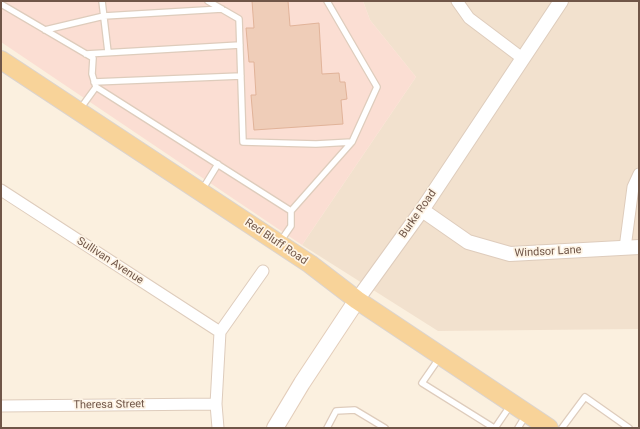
<!DOCTYPE html>
<html>
<head>
<meta charset="utf-8">
<style>
  body { margin:0 }
  #map { position:relative; width:640px; height:429px; overflow:hidden; background:#fbf0df; font-family:Roboto,sans-serif }
  canvas { display:block }
  .frame { position:absolute; inset:0; border:2px solid #705648; pointer-events:none }
</style>
</head>
<body>
<div id="map">
<canvas width="640" height="429"></canvas>
<div class="frame"></div>
</div>
<script>
const c = document.querySelector('canvas').getContext('2d');
c.lineJoin = 'round';
function paint(path, color) {
  c.fillStyle = color;
  c.fill(path, 'evenodd');
}
function poly(rows) {
  const path = new Path2D();
  for (const r of rows) {
    path.moveTo(r[0], r[1]);
    for (let i = 2; i < r.length; i += 2) path.lineTo(r[i], r[i + 1]);
  }
  return path;
}
function trace(path, color, width, dash) {
  c.strokeStyle = color;
  c.lineWidth = width;
  c.lineCap = dash ? 'butt' : 'round';
  c.setLineDash(dash || []);
  c.stroke(path);
}
function write(font, color, halo, rows, align = 'center') {
  c.font = font + ' Roboto,sans-serif';
  c.lineWidth = 3.5;
  c.setLineDash([]);
  c.textBaseline = 'middle';
  c.strokeStyle = halo;
  c.fillStyle = color;
  for (const [text, x, y, turn = 0] of rows) {
    c.save();
    c.translate(x, y);
    c.rotate((+turn || 0) * Math.PI / 180);
    c.textAlign = isNaN(turn) ? turn : align;
    if (halo) c.strokeText(text, 0, 0);
    c.fillText(text, 0, 0);
    c.restore();
  }
}
paint(poly([
  [363,1,639,1,639,329,438,331,302,245,416,77,370,20]
]), '#f2e1ce');
paint(poly([
  [1,1,363,1,370,20,416,77,302,245,1,42]
]), '#fbded3');
const building = poly([
  [252,1,288,1,290,26,319,23,322,74,339,73,340,82,345,82,347,99,341,100,343,124,254,130,251,95,256,95,254,62,249,62,246,28,254,28,252,1]
]);
paint(building, '#efcdb8');
trace(building, '#e1b399', 1);
const service = poly([
  [102,1,108,52],
  [208,1,239,19,243,142,316,144,352,142,377,87,327,1],
  [1,4,93,58,92,74,96,87,291,211,352,142],
  [45,30,104,16,222,9],
  [86,54,240,45],
  [94,82,241,76],
  [80,109,96,87],
  [202,190,218,164],
  [280,242,291,226,291,211],
  [440,357,422,383,494,428],
  [327,428,336,411,355,410,385,428],
  [495,428,510,406],
  [518,428,526,415],
  [562,428,585,397,629,428]
]);
const minor = poly([
  [457,1,469,18,522,58],
  [1,190,220,332],
  [625,248,633,187,639,174],
  [1,406,216,404],
  [218,428,216,404,220,332,263,271]
]);
const tertiary = poly([
  [422,210,468,242,510,254,639,247],
  [357,300,422,210,561,1]
]);
const secondary = poly([
  [275,428,302,383,357,300]
]);
const primary = poly([
  [1,60,310,264,357,300,549,428]
]);
trace(service, '#deccbc', 8);
trace(minor, '#deccbc', 13);
trace(tertiary, '#deccbc', 16);
trace(secondary, '#e3cdba', 18);
trace(primary, '#dad3cf', 20);
trace(service, '#fff', 5.5);
trace(minor, '#fff', 11);
trace(tertiary, '#fff', 14);
trace(secondary, '#fff', 16);
trace(primary, '#f8d399', 18);
write('11px', '#705648', '#fef4e5', [
  ["Burke Road",418,214,-55],
  ["Red Bluff Road",276,242,34],
  ["Windsor Lane",548,252,-3],
  ["Sullivan Avenue",110,261,33],
  ["Theresa Street",109,405,-1]
]);
</script>
</body>
</html>
